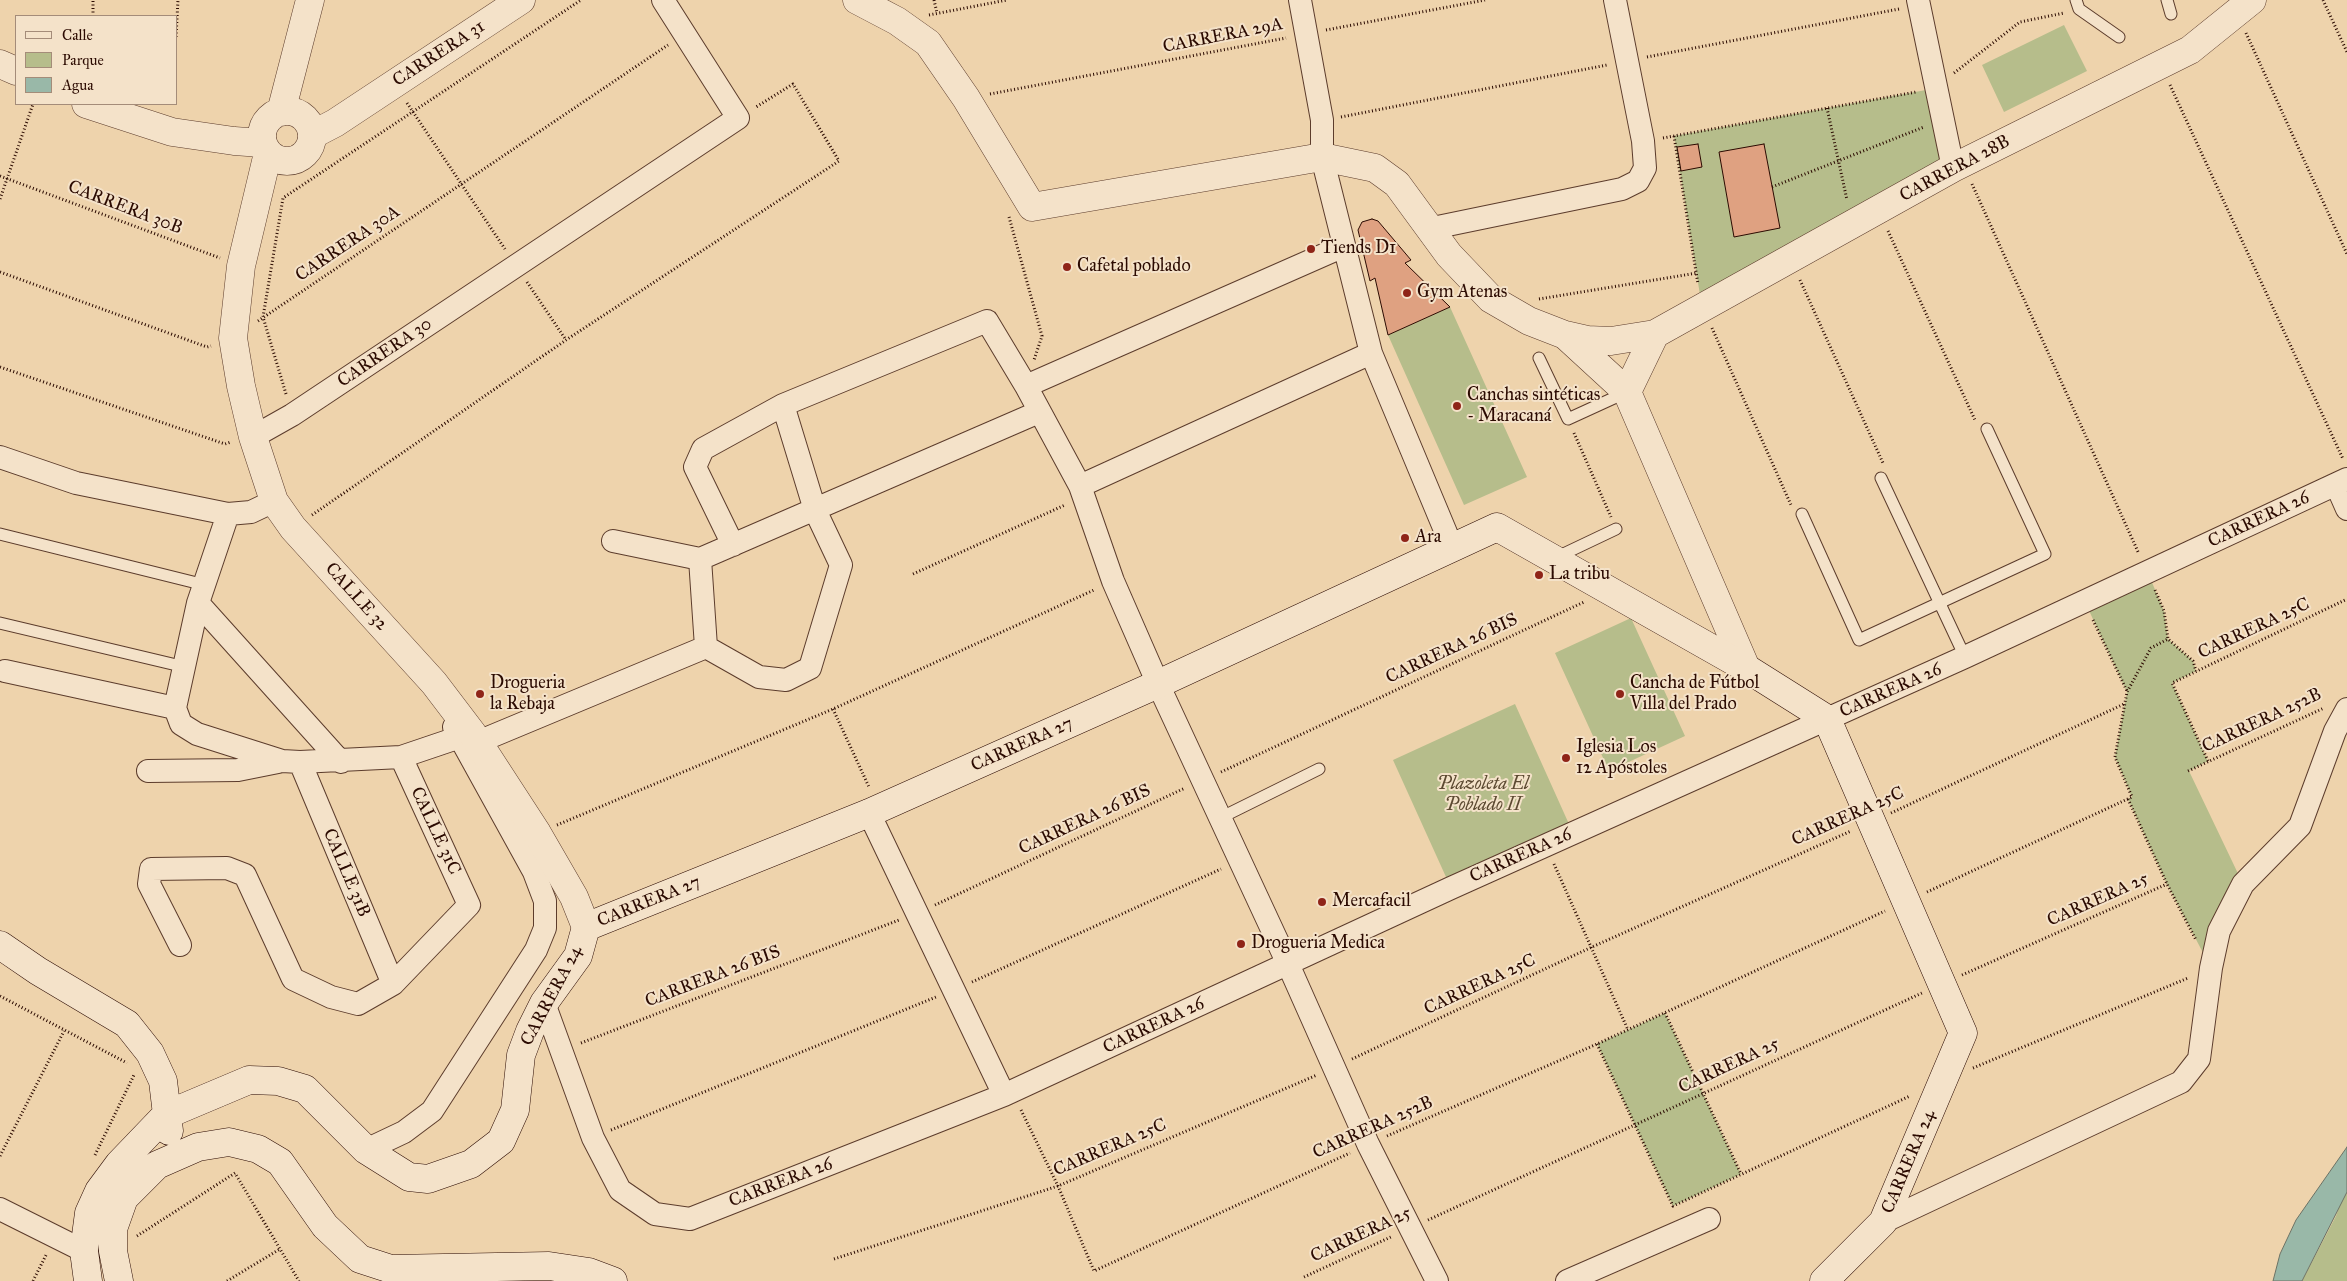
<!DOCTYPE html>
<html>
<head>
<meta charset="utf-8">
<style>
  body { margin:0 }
  #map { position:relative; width:2347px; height:1281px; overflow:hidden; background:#eed3ac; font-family:"IM FELL Great Primer",serif }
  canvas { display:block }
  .legend { position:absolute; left:15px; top:15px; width:162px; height:90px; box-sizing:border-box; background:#f4e2c9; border:1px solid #a48c79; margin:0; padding:6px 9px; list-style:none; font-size:15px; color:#2b0a01 }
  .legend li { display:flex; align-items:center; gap:10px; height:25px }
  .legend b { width:25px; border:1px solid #a48c79 }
</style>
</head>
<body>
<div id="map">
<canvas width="2347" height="1281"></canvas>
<ul class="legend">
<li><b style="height:6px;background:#f4e2c9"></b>Calle</li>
<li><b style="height:14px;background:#b6bd8b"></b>Parque</li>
<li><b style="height:14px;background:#99b8a8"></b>Agua</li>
</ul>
</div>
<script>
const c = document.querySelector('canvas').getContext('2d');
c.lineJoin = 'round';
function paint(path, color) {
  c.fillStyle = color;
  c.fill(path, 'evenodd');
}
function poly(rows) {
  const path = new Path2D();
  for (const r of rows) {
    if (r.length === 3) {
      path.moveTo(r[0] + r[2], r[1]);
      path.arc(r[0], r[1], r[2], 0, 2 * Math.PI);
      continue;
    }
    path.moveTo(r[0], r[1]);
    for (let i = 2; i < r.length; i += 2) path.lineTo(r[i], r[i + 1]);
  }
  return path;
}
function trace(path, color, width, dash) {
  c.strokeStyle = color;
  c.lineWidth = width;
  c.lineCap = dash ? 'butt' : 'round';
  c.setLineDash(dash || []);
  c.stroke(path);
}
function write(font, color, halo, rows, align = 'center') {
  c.font = font + ' "IM FELL Great Primer",serif';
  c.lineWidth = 4;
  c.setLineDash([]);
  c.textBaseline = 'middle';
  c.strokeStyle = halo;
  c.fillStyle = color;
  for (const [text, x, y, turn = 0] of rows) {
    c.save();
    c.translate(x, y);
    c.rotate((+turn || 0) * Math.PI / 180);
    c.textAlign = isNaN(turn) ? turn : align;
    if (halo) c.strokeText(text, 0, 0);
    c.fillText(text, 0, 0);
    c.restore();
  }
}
paint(poly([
  [2064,25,2087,71,2004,112,1982,65],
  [1937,88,1953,168,1702,307,1674,136],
  [1450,307,1527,477,1464,505,1388,335],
  [2148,573,2164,611,2168,639,2193,661,2196,671,2172,683,2208,761,2189,771,2243,884,2211,968,2167,884,2128,799,2132,797,2115,757,2127,692,2085,602],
  [1631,618,1685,736,1609,771,1555,653],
  [1515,704,1573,833,1451,888,1393,760],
  [1665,1013,1741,1174,1673,1206,1597,1044],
  [2347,1185,2347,1281,2302,1281,2336,1216]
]), '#b6bd8b');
const water = poly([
  [2347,1147,2347,1192,2302,1281,2273,1281,2280,1254,2296,1220,2347,1147]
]);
paint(water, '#99b8a8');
trace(water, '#6d7265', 1);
const building = poly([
  [1698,144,1702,167,1681,171,1677,147,1698,144],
  [1764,144,1780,228,1734,237,1719,152,1764,144],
  [1372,219,1378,221,1411,260,1405,263,1450,307,1388,335,1375,278,1370,281,1358,230,1362,222,1372,219]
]);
paint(building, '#dfa181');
trace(building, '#2b0a01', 1);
const service = poly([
  [2076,0,2079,9,2119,37],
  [2167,0,2171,14],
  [1539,358,1568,419,1627,392],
  [1881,478,1965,657],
  [1802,514,1859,640,2045,554,1987,429],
  [0,534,205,585],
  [1555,558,1616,529],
  [0,623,185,667],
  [1220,818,1319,769]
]);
const minor = poly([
  [1300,0,1322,120,1322,157,1371,353,1452,547],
  [1918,0,1953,168],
  [1428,229,1622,189,1638,181,1645,168,1643,141,1615,0],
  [1026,386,1344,246],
  [253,437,292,415,738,118,663,0],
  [0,457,76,483,228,514,251,512,274,501],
  [2336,484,2347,509],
  [1080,486,1371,353],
  [228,514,198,603,175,708,181,724,197,734,282,761,300,762,401,757,472,733],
  [613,541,700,559,1039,412],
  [733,545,695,467,703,449,783,405,987,321,1026,386,1080,486,1113,581,1158,684,1288,964,1368,1144,1437,1281],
  [700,559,706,647],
  [198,603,341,762],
  [706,647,759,677,786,680,810,668,841,565,815,510,783,405],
  [5,671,175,708],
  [478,742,706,647],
  [300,762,393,984],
  [148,771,238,770,278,762],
  [869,813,1004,1095],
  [180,945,149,884,151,869,227,868,245,875,293,979,331,997,358,1004,393,984,469,905,401,757],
  [544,1003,593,1138,620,1190,655,1214,690,1219,1004,1095,1451,888,1965,657,2347,479],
  [366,1150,404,1132,432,1111,536,950,545,928,545,901,534,872,454,727],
  [0,1209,84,1251],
  [1883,1222,2181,1082,2199,1059,2211,968,2219,931,2243,884,2300,826,2335,731,2347,709],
  [1567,1281,1709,1219]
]);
const tertiary = poly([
  [857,0,897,21,928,43,966,98,1032,207,1322,157,1375,168,1397,184,1449,255,1491,299,1529,321,1565,335,1627,392,1746,668],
  [0,64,16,71],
  [86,104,172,132,234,141,262,143],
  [287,136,25],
  [281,112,310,0],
  [312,135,335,123,521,0],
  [268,153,241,266,233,338,241,386,253,437,274,501,293,528,434,683,472,733,537,833,574,897,586,927],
  [1565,335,1587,340,1611,341,1655,334,1953,168,2190,50,2252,0],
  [1627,392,1655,334]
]);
const secondary = poly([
  [0,945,38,971,127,1024,150,1053,163,1081,169,1131],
  [88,1281,84,1251,89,1213,99,1191,119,1164,166,1115,249,1080,278,1081,305,1089,366,1150,409,1177,428,1179,471,1164,501,1141,515,1110,521,1055,530,1031,544,1003,578,956,586,927,869,813,1158,684,1497,527,1746,668,1827,719,1963,1033,1883,1222,1824,1281],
  [119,1281,113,1251,113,1229,124,1198,157,1165,198,1147,229,1142,258,1149,280,1162,325,1226,360,1259,391,1269,549,1266,589,1272,613,1281]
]);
trace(service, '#5c3c2c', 13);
trace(minor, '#5c3c2c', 24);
trace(tertiary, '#5c3c2c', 29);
trace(secondary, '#2b0a01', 29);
trace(poly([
  [934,0,937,13],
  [2323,0,2347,52],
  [929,15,1007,0],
  [93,16,93,0],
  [1326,30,1485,0],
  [2246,33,2347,254],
  [176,37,178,0],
  [1647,57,1899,9],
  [1954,73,2020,22,2064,13],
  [2170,85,2343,459],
  [990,94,1286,38],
  [407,103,505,249],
  [1827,108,1847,200],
  [1341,117,1607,65],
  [1674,136,1698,284],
  [1663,138,1916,92],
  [0,176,220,258],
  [1972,184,2139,554],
  [1772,187,1924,127],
  [0,199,33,104],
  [1009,217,1042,336,1034,360],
  [1888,231,1975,420],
  [0,272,207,347,211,346],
  [1800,280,1883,463],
  [527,282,566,340],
  [1539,299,1697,273],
  [258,321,668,45],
  [1712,328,1791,505],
  [0,367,225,444,231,442],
  [286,394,263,317,283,198,581,0],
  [1574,433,1611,517],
  [312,515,566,340,839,161,793,84,756,107],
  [913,574,1065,505],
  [2155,590,2164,611,2168,639,2193,661,2196,671],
  [2093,620,2127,691],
  [833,709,869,787],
  [2208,761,2172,683,2347,599],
  [2188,771,2324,708],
  [1221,772,1584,602],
  [2128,799,2167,884,2196,940],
  [1891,813,2124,704],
  [557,825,833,709,1094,590],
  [1554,864,1628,1030],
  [1927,892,2132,797,2115,757,2127,692,2151,648,2168,639],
  [935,905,1185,788],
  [1962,975,2167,884],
  [972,982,1221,869],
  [0,996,127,1063],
  [1665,1013,1741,1174],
  [581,1043,899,920],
  [1597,1044,1673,1206,1910,1096],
  [1352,1059,1592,947,1851,831],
  [1973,1068,2188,978],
  [1021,1110,1058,1186,1094,1271,1350,1153],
  [611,1130,936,997],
  [1387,1136,1597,1044,1885,911],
  [95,1155,134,1075],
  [0,1156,64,1031],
  [1428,1220,1922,993],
  [137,1236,235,1173,299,1281],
  [834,1259,1058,1186,1317,1075],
  [1304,1277,1393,1236],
  [33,1281,46,1255],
  [227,1281,280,1249]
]), '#2b0a01', 3, [1, 2.5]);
trace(service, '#f4e2c9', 11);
trace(minor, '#f4e2c9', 22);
trace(tertiary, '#f4e2c9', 28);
trace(secondary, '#f4e2c9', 28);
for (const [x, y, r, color] of [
  [1311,249,5,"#8f2418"],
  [1067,267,5,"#8f2418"],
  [1407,293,5,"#8f2418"],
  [1457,406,5,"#8f2418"],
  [1405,538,5,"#8f2418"],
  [1539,575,5,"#8f2418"],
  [480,694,5,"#8f2418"],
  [1620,694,5,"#8f2418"],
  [1566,758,5,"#8f2418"],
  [1322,902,5,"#8f2418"],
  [1241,944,5,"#8f2418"]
]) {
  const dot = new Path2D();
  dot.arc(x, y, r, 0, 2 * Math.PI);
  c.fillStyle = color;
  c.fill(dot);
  trace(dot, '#f4e2c9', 2);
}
write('18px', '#2b0a01', '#f4e2c9', [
  ["CARRERA 29A",1223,36,-11],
  ["CARRERA 31",439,54,-33],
  ["CARRERA 28B",1955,169,-28],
  ["CARRERA 30B",125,208,21],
  ["CARRERA 30A",348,244,-34],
  ["CARRERA 30",385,353,-34],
  ["CARRERA 26",2259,520,-25],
  ["CALLE 32",356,597,48],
  ["CARRERA 25C",2254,629,-25],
  ["CARRERA 26 BIS",1452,649,-25],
  ["CARRERA 26",1891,691,-24],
  ["CARRERA 252B",2262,721,-25],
  ["CARRERA 27",1022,745,-24],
  ["CARRERA 25C",1848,817,-24],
  ["CARRERA 26 BIS",1085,820,-25],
  ["CALLE 31C",435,831,65],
  ["CARRERA 26",1521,856,-24],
  ["CALLE 31B",346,873,67],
  ["CARRERA 25",2098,900,-24],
  ["CARRERA 27",649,902,-22],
  ["CARRERA 26 BIS",713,977,-21],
  ["CARRERA 25C",1480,985,-25],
  ["CARRERA 24",552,996,-62],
  ["CARRERA 26",1154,1026,-25],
  ["CARRERA 25",1729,1066,-25],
  ["CARRERA 252B",1373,1128,-24],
  ["CARRERA 25C",1110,1148,-23],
  ["CARRERA 24",1909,1162,-67],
  ["CARRERA 26",781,1183,-21],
  ["CARRERA 25",1361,1235,-25]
]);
write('18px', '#2b0a01', '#f4e2c9', [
  ["Tiends D1",1321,249],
  ["Cafetal poblado",1077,267],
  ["Gym Atenas",1417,293],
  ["Canchas sintéticas",1467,396],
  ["- Maracaná",1467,417],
  ["Ara",1415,538],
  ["La tribu",1549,575],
  ["Drogueria",490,684],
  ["la Rebaja",490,705],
  ["Cancha de Fútbol",1630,684],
  ["Villa del Prado",1630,705],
  ["Iglesia Los",1576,748],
  ["12 Apóstoles",1576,769],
  ["Mercafacil",1332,902],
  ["Drogueria Medica",1251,944]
], 'left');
write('italic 18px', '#5c4931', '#f4e2c9', [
  ["Plazoleta El",1483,785],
  ["Poblado II",1483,806]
]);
</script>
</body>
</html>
